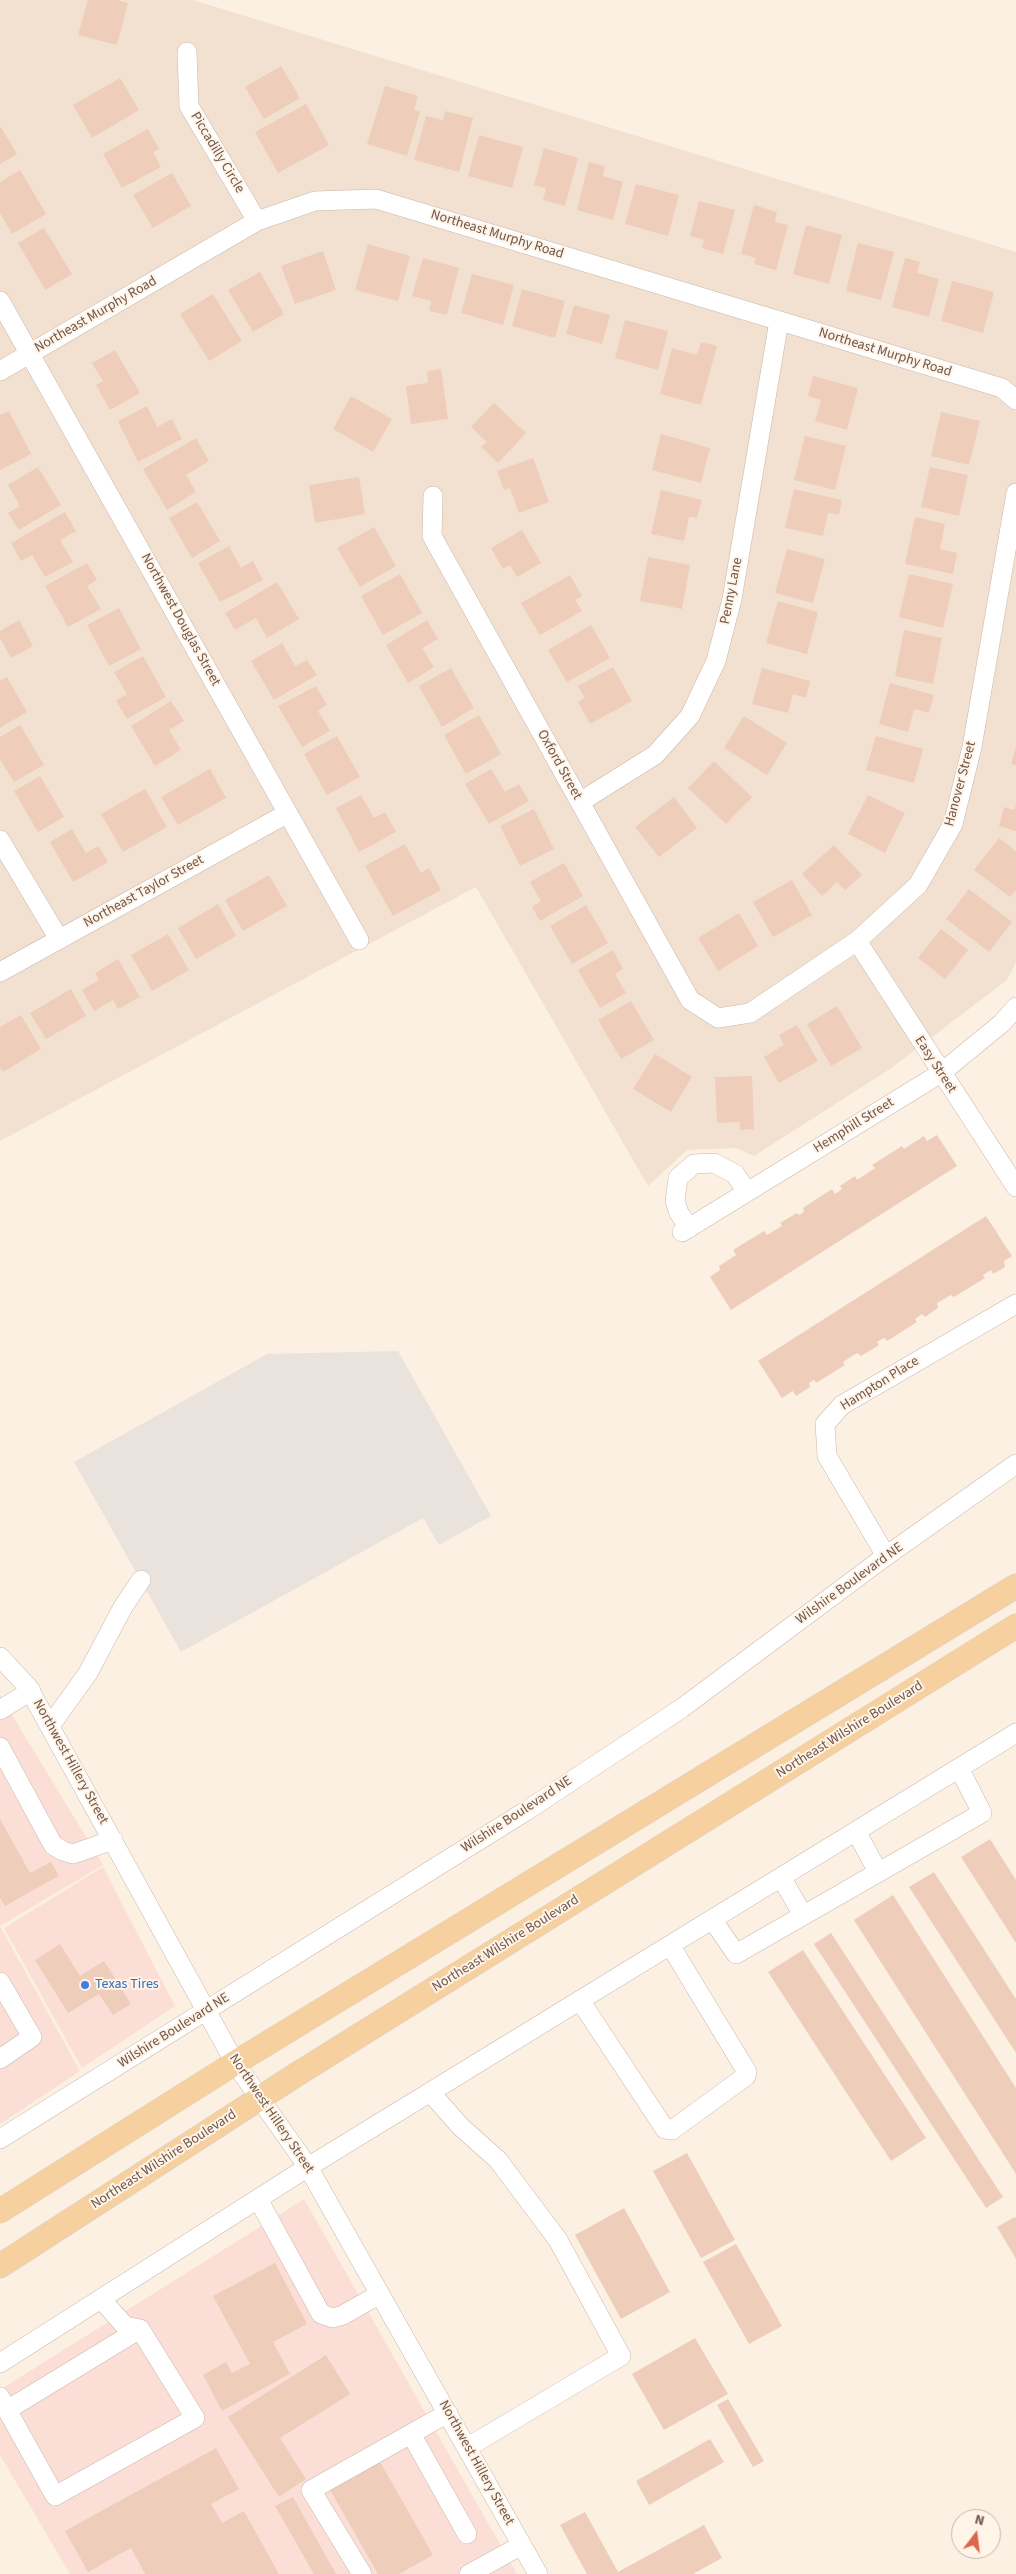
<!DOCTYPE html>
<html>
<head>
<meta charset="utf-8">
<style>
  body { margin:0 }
  #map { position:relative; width:1016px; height:2574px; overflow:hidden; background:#fbf0e2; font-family:"Source Sans 3",sans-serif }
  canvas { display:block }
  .north { position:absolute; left:951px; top:2509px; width:50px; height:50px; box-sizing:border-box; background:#fef4e8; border:1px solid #c6b5a9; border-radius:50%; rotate:15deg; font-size:14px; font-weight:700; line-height:20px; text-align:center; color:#71564a }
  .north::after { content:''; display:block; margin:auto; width:18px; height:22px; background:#df654d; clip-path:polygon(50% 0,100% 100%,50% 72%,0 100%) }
</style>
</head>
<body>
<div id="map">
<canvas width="1016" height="2574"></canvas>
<div class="north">N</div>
</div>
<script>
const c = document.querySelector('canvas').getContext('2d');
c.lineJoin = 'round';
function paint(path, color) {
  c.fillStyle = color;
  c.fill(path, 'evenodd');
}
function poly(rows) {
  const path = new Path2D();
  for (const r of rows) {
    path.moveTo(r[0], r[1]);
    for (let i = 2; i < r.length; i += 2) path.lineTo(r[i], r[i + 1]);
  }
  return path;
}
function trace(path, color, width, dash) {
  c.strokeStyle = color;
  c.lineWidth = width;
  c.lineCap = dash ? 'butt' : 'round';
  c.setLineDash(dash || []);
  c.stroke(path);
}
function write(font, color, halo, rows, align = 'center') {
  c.font = font + ' "Source Sans 3",sans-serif';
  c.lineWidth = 4;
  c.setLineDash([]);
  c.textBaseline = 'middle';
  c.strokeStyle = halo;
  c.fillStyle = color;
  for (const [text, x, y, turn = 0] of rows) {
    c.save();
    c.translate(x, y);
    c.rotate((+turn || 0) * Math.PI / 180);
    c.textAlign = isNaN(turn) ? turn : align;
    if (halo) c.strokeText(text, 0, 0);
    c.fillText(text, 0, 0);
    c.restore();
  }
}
paint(poly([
  [0,0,193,0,1016,252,1016,963,1007,980,890,1069,754,1156,736,1148,687,1150,648,1186,476,887,0,1141]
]), '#f2e1d1');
paint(poly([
  [0,1695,103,1865,0,1926,80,2071,0,2124],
  [103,1867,175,2006,82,2068,4,1928],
  [304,2199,517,2574,70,2574,0,2455,0,2390]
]), '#fbdfd6');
paint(poly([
  [398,1351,491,1516,439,1545,423,1518,181,1652,74,1462,267,1354]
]), '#eae2dd');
paint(poly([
  [88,0,117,0,128,3,117,45,78,35],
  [281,66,300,98,264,119,245,87],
  [120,78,139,110,92,138,73,105],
  [385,86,418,96,414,110,420,112,407,156,367,144],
  [306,104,329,145,278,173,255,132],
  [445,111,473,118,459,172,414,160,426,116,443,120],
  [0,126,17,154,0,164],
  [148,129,159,149,153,152,161,167,122,188,103,154],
  [479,135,523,147,512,188,468,176],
  [544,148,578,158,565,206,543,200,546,188,534,185],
  [589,162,605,166,603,176,623,182,613,220,577,210],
  [20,170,46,214,12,234,0,213,0,182],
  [172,173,191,206,153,228,133,195],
  [636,184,679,195,668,236,625,224],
  [699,201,735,210,723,254,702,248,704,240,690,236],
  [754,205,777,212,775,222,788,225,776,270,754,264,756,258,741,254],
  [806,225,842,235,829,284,793,274],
  [44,228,72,274,45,290,18,243],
  [858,243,894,252,881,300,846,291],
  [368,244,410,256,398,301,355,290],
  [323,251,336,290,295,304,281,266],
  [423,258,459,268,447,315,429,311,431,301,412,296],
  [905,258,920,262,917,273,939,279,929,317,892,307],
  [260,272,284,314,253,332,228,290],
  [472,274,514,285,503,325,461,313],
  [952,281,994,292,983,333,941,321],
  [522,289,565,301,555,338,512,326],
  [213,294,242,341,209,361,180,314],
  [574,305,610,315,602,344,566,334],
  [625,320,668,331,658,370,615,358],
  [701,342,717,346,701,405,660,394,672,348,697,355],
  [115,350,140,393,110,410,96,385,103,381,92,363],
  [441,369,448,419,411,424,406,386,428,383,427,371],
  [813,376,858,388,847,430,815,421,821,400,808,396],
  [351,396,392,419,373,452,333,429],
  [494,403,526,433,498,463,481,447,487,442,471,427],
  [147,406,157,427,172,419,182,439,138,462,118,421],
  [9,411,31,454,0,470,0,415],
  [941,412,980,421,969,465,931,456],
  [661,434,710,448,701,483,652,470],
  [805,436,846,446,835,490,794,480],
  [196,438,209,461,186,475,196,492,167,510,143,469],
  [533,458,549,502,519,513,510,488,504,490,497,471],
  [38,467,61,505,19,530,8,513,20,506,8,485],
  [930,467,968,475,959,516,921,507],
  [359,477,365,514,315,523,309,485],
  [794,489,842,500,839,515,828,513,823,536,785,528],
  [661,490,702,500,697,518,689,517,684,541,651,534],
  [197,502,220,541,192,558,169,518],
  [65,512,76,531,60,540,73,562,45,577,32,555,21,561,11,543],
  [915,517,945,524,940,549,957,553,953,574,905,564],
  [374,527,396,566,360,587,337,548],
  [522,530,541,563,517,577,510,565,503,569,491,548],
  [229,546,241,568,253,561,263,580,220,602,198,563],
  [787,549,825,559,813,603,775,593],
  [648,557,690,565,682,609,640,601],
  [87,563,97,580,87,586,101,609,68,627,45,586],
  [400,574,422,613,383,635,361,596],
  [909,574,953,584,943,628,899,617],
  [570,575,582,596,575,600,582,611,540,635,521,603],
  [277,582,299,619,267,638,256,618,235,630,225,613],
  [778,601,818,612,807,654,766,643],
  [119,608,141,649,109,666,87,625],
  [19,620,33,646,11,658,0,638,0,631],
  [427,620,438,639,422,648,434,667,408,683,386,645],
  [591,625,610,658,567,682,548,650],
  [904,630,942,638,933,684,895,676],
  [282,643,295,666,307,660,317,675,274,700,251,661],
  [143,656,166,697,127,719,116,701,127,694,114,672],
  [613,667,632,701,590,724,578,702,585,698,578,686],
  [451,668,474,708,442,727,419,686],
  [762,668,810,681,806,698,793,694,788,713,752,704],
  [7,677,27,712,0,728,0,681],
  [890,683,934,695,929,713,914,709,908,732,879,724],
  [316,686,327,705,318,711,330,731,302,747,278,706],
  [171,701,184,721,169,730,181,750,155,766,131,726],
  [479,715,501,754,466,774,444,735],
  [744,716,787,743,767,775,724,748],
  [20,725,44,765,14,782,0,759,0,737],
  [337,736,360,777,327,795,304,754],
  [876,736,923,749,914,783,866,770],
  [1016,747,1016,765,1011,764],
  [714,761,752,797,726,824,688,788],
  [210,769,226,798,178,825,161,797],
  [491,769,505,792,519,784,529,801,489,824,465,784],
  [40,776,64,817,38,832,14,791],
  [145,789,167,827,123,852,101,814],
  [361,795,374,818,385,812,396,832,359,852,336,808],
  [868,795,905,813,885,853,848,834],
  [674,797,697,828,659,857,635,827],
  [1016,805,1016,831,999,826,1004,807,1014,810],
  [534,809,554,849,520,866,500,826],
  [72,829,86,853,98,846,108,862,73,882,50,842],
  [999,838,1016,851,1016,890,1010,897,974,870],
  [405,844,421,873,429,868,441,890,393,916,365,866],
  [834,845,862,875,845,890,837,882,822,896,802,874],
  [564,863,583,896,540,921,532,907,541,901,530,882],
  [269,875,287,906,243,931,225,900],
  [792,880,812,915,773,937,753,902],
  [969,889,1012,922,989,952,946,919],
  [218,904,236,936,196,959,178,928],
  [586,905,608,943,572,964,550,926],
  [739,913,758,946,718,971,698,938],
  [941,929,968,950,945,979,918,958],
  [168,934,189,970,152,991,131,955],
  [613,950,623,969,615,974,626,993,600,1008,578,970],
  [118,959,140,997,118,1009,113,1000,94,1011,82,990,99,980,95,973],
  [71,989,86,1016,46,1039,30,1013],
  [631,1001,654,1040,621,1059,598,1020],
  [837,1006,862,1048,831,1066,807,1024],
  [21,1015,41,1049,3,1072,0,1067,0,1027],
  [797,1025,818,1061,779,1083,764,1057,784,1045,779,1035],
  [655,1054,692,1077,671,1112,633,1089],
  [752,1076,754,1129,740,1130,740,1122,717,1123,715,1077],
  [937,1135,957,1166,731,1310,710,1277,720,1270,719,1266,736,1255,733,1250,764,1231,767,1235,782,1226,780,1223,797,1213,799,1215,804,1212,803,1208,832,1189,835,1194,842,1189,840,1186,855,1176,857,1180,875,1168,872,1165,902,1146,904,1149,924,1136,927,1141],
  [986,1216,1012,1256,1004,1261,1005,1267,993,1274,991,1270,983,1275,985,1278,954,1297,951,1295,937,1303,938,1308,925,1317,922,1314,915,1319,917,1322,887,1341,884,1338,877,1342,879,1345,861,1356,857,1353,843,1362,845,1365,816,1383,814,1380,809,1383,810,1387,796,1396,793,1391,782,1398,758,1361],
  [0,1819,30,1873,51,1862,59,1876,5,1906,0,1898],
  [990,1839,1016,1880,1016,1943,961,1857],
  [934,1872,1016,1999,1016,2053,909,1887],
  [893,1895,1016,2088,1016,2174,854,1920],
  [831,1933,1003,2197,986,2208,814,1944],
  [60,1944,80,1976,104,1961,131,2004,113,2015,99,1994,68,2013,35,1960],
  [803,1950,926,2138,891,2161,768,1972],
  [687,2153,735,2240,701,2258,653,2171],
  [624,2208,670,2292,621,2319,575,2235],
  [1015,2217,1016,2219,1016,2259,997,2227],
  [736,2244,782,2326,749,2344,703,2262],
  [275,2263,307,2324,273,2342,290,2374,222,2411,203,2375,226,2362,232,2373,250,2364,213,2296],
  [695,2338,728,2394,664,2430,632,2374],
  [326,2355,350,2394,280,2438,306,2479,279,2497,228,2417],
  [728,2399,764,2461,753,2467,717,2405],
  [710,2439,724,2462,649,2505,636,2481],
  [216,2448,239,2489,211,2504,222,2523,244,2511,279,2574,145,2574,131,2548,88,2572,65,2531],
  [379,2460,433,2555,399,2574,378,2574,329,2488],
  [293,2497,336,2574,314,2574,275,2506],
  [585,2512,618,2572,704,2525,722,2558,693,2574,587,2574,560,2525]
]), '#efcdbb');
const minor = poly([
  [187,52,189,106,257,221],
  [0,301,359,940],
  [0,371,257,221,315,201,376,199,1002,388,1016,400],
  [433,496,432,536,690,1000,718,1018,750,1013,857,941,918,885,953,824,972,747,1016,493],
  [580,802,655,755,690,716,716,661,732,599,779,321],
  [0,840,59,939],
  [857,941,1016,1187],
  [0,972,288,813],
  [689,1228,679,1213,675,1201,678,1178,694,1164,714,1163,735,1174,747,1192],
  [682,1232,941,1073,1002,1023,1016,1007],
  [886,1556,827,1456,825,1424,842,1405,1016,1304],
  [0,1657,28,1687,235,2063,308,2167,538,2574],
  [0,1710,31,1691],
  [50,1726,88,1673,123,1607,141,1580],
  [0,1747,53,1845,63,1851,73,1854,113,1840],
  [856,1831,878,1872],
  [781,1877,803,1915],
  [712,1919,736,1954,982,1813,959,1768],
  [0,1982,32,2037,0,2059],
  [581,2002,665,2129,672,2130,746,2076,747,2072,670,1945],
  [430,2092,461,2127,498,2160,558,2240,621,2356,468,2447],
  [0,2139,526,1811,682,1708,886,1556,1016,1464],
  [258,2199,321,2314,333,2318,343,2315,380,2294],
  [0,2363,308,2167,1016,1733],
  [0,2397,55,2496,195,2418,140,2329,125,2326,101,2299],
  [7,2410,140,2329],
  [411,2434,467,2534],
  [362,2574,311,2490,448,2413],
  [469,2574,522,2545]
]);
const major = poly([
  [0,2211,235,2063,1016,1586],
  [0,2266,299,2073,1016,1626]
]);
trace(minor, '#cbb7aa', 20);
trace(major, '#d7d0cc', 25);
trace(minor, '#fff', 19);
trace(major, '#f6d09e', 24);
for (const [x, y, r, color] of [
  [85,1985,5,"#3f7fe0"]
]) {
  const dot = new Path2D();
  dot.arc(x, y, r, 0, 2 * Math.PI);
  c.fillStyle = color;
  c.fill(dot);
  trace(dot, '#fef4e8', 2);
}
write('14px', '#71564a', '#fef4e8', [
  ["Piccadilly Circle",217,153,59],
  ["Northeast Murphy Road",497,235,17],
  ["Northeast Murphy Road",96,315,-30],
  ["Northeast Murphy Road",885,353,17],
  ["Penny Lane",732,591,-79],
  ["Northwest Douglas Street",180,620,61],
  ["Oxford Street",559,765,61],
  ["Hanover Street",961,784,-75],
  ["Northeast Taylor Street",144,892,-29],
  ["Easy Street",935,1065,57],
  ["Hemphill Street",854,1126,-32],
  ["Hampton Place",880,1384,-32],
  ["Wilshire Boulevard NE",850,1584,-36],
  ["Northeast Wilshire Boulevard",850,1730,-32],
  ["Northwest Hillery Street",70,1762,61],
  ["Wilshire Boulevard NE",517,1815,-33],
  ["Northeast Wilshire Boulevard",506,1944,-32],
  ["Wilshire Boulevard NE",174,2031,-32],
  ["Northwest Hillery Street",271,2114,56],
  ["Northeast Wilshire Boulevard",164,2160,-33],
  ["Northwest Hillery Street",476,2463,61]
]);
write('14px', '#366cbe', '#fef4e8', [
  ["Texas Tires",95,1985]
], 'left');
</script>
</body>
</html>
